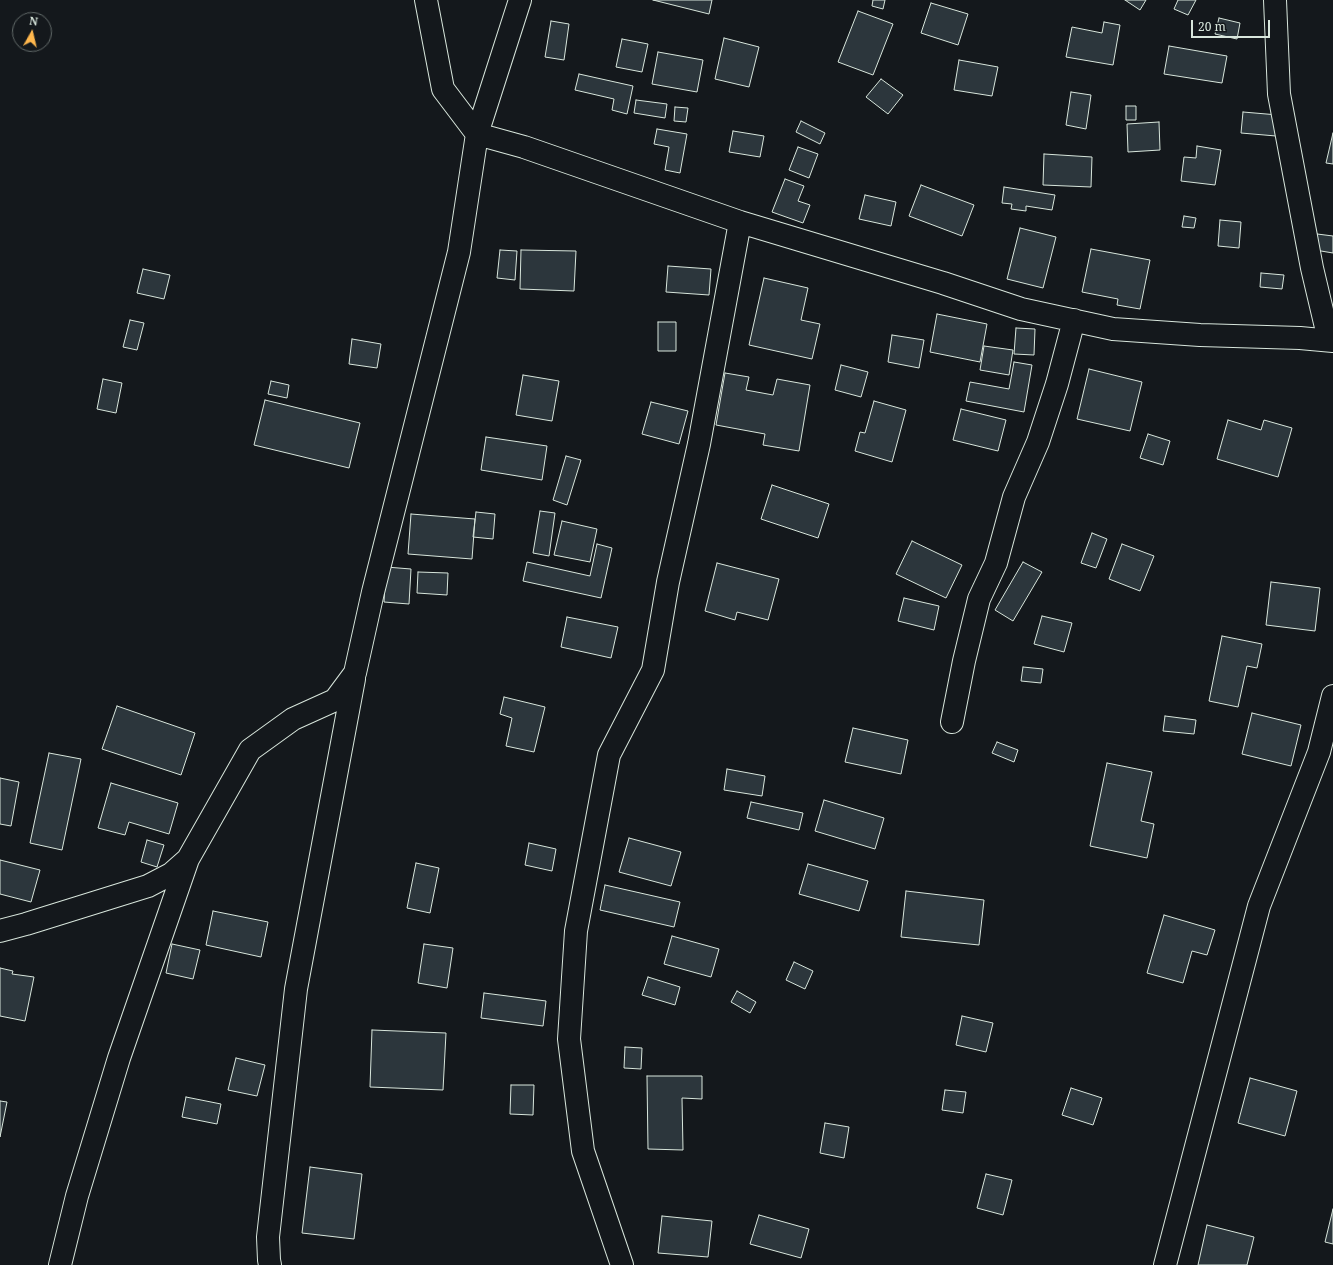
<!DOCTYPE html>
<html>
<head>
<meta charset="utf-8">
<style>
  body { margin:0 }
  #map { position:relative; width:1333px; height:1265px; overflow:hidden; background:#14181c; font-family:"Noto Serif",serif }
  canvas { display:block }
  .north { position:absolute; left:12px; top:12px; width:40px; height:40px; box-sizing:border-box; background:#14181c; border:1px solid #626a69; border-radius:50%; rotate:8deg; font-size:11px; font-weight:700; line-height:16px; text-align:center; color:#d8e6dc }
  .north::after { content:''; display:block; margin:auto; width:14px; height:18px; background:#ffb74d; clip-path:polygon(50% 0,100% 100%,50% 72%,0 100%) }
  .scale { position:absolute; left:1191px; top:20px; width:79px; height:18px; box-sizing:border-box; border:2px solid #d8e6dc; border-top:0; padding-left:5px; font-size:12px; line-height:14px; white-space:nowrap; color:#d8e6dc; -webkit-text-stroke:3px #14181c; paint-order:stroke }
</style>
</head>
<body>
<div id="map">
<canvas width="1333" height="1265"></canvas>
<div class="north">N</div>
<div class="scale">20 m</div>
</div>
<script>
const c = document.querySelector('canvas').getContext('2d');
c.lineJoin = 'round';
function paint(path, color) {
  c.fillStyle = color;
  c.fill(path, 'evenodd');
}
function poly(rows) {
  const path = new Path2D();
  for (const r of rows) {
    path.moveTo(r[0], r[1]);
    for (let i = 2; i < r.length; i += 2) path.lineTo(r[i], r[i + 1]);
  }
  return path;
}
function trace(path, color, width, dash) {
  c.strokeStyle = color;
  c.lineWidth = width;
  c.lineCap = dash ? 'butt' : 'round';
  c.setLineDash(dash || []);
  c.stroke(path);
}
const building = poly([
  [653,0,712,0,709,14,653,0],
  [873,0,885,0,883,9,872,6,873,0],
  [1125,0,1146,0,1140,10,1125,0],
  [1178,0,1196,0,1188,15,1174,9,1178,0],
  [931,3,968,14,958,45,921,33,931,3],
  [858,11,893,24,873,75,838,62,858,11],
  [1219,18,1240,23,1237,39,1215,34,1219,18],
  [551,21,569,24,564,60,545,57,551,21],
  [1104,22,1120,25,1113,65,1066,57,1072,27,1102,33,1104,22],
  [724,38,759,47,749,87,715,79,724,38],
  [622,39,648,44,642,72,616,67,622,39],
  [1169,46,1227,56,1222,83,1164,74,1169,46],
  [658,52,703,60,697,92,652,84,658,52],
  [959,60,998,67,992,96,954,90,959,60],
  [579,74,633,86,627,114,612,110,614,99,575,90,579,74],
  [881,79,903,95,888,114,866,97,881,79],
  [1071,92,1091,95,1086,129,1066,125,1071,92],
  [636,100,667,104,665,118,634,113,636,100],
  [1126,106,1136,106,1136,120,1126,120,1126,106],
  [675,107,688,108,686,122,674,121,675,107],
  [1243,112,1278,115,1276,136,1241,133,1243,112],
  [801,121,825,133,820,144,796,132,801,121],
  [1159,122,1160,150,1128,152,1127,124,1159,122],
  [657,129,687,134,680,173,665,170,669,147,654,144,657,129],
  [733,131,764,136,760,157,729,152,733,131],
  [1333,133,1333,164,1326,163,1333,133],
  [1197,146,1221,150,1215,185,1181,181,1184,157,1196,158,1197,146],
  [798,147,818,154,809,178,789,170,798,147],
  [1044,154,1092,157,1091,187,1043,185,1044,154],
  [785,179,804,186,798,201,810,205,803,223,772,212,785,179],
  [921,185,974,205,962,236,909,216,921,185],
  [1004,187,1055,195,1052,210,1026,206,1026,211,1011,209,1012,204,1002,203,1004,187],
  [865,195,896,202,891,226,859,219,865,195],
  [1184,216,1196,218,1194,228,1182,227,1184,216],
  [1220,220,1241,222,1239,248,1218,246,1220,220],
  [1020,228,1056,237,1043,288,1007,279,1020,228],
  [1317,234,1333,236,1333,253,1315,250,1317,234],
  [1091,249,1150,260,1140,309,1117,305,1118,299,1082,292,1091,249],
  [500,250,517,251,515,280,497,278,500,250],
  [521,250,576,251,574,291,520,289,521,250],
  [668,266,711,269,709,295,666,292,668,266],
  [143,269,170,275,164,299,137,293,143,269],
  [1261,273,1284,275,1282,289,1260,287,1261,273],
  [764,278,808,288,801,320,820,324,812,359,749,345,764,278],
  [937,314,987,324,980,362,930,352,937,314],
  [130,320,144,323,137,350,123,347,130,320],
  [658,322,676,322,676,351,658,351,658,322],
  [1016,328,1035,329,1034,355,1014,354,1016,328],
  [892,335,924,340,919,368,888,362,892,335],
  [352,339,381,344,377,368,349,364,352,339],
  [984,346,1013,350,1009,375,980,370,984,346],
  [1014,362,1032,365,1024,412,966,401,970,382,1009,389,1014,362],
  [841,365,868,372,861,397,835,390,841,365],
  [1089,369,1142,382,1130,431,1077,419,1089,369],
  [725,373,749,377,746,390,773,395,777,379,810,385,799,451,763,445,765,434,716,425,725,373],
  [523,375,559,381,552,421,516,415,523,375],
  [103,379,122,383,116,413,97,409,103,379],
  [271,381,289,385,287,398,268,394,271,381],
  [265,400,360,423,349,468,254,445,265,400],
  [874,401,906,410,892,462,855,451,860,432,865,433,874,401],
  [651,402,688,411,679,444,642,434,651,402],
  [961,409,1006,420,998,451,953,440,961,409],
  [1228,420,1261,430,1264,420,1292,428,1278,477,1217,459,1228,420],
  [1148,434,1170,441,1163,465,1140,458,1148,434],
  [486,437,547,446,542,480,481,470,486,437],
  [566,456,581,460,567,505,553,500,566,456],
  [772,485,829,504,818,538,761,519,772,485],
  [540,511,555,513,549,556,533,553,540,511],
  [476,512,495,514,493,539,473,537,476,512],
  [411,514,475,519,472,559,408,554,411,514],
  [562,521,597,529,590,562,554,555,562,521],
  [1092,533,1107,539,1096,568,1081,563,1092,533],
  [912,541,962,565,946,598,896,574,912,541],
  [597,544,612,548,601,598,523,581,527,562,590,576,597,544],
  [1122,544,1154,556,1140,591,1109,579,1122,544],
  [1023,562,1042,572,1013,621,995,610,1023,562],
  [717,563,779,579,768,620,737,612,735,620,705,611,717,563],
  [386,567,411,569,409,604,384,602,386,567],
  [418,572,448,573,447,595,417,593,418,572],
  [1271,582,1320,588,1315,631,1266,625,1271,582],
  [904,598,939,606,934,630,898,621,904,598],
  [1042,616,1072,623,1064,652,1034,644,1042,616],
  [567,617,618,627,611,658,561,647,567,617],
  [1222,636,1262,644,1257,668,1247,666,1238,707,1209,701,1222,636],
  [1023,667,1043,669,1041,683,1021,681,1023,667],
  [504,697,545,707,534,752,506,746,512,718,500,714,504,697],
  [117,706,195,733,181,775,102,749,117,706],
  [1252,713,1301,725,1291,766,1242,754,1252,713],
  [1165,716,1196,720,1194,734,1163,731,1165,716],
  [853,728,908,740,901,774,845,762,853,728],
  [997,742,1018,750,1014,762,992,753,997,742],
  [49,753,81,759,62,850,30,843,49,753],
  [1107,763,1152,772,1141,821,1154,824,1147,858,1090,846,1107,763],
  [727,769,765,776,762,796,724,790,727,769],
  [0,778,19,782,11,826,0,824,0,778],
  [111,783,178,803,169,834,129,822,125,835,98,828,111,783],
  [824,800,884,818,875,849,815,831,824,800],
  [751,802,803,813,799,830,747,818,751,802],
  [629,838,681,852,671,886,619,872,629,838],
  [147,840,164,845,157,867,141,862,147,840],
  [529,843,556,849,552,871,525,865,529,843],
  [0,860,40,870,31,902,0,894,0,860],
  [416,863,439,868,430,913,407,908,416,863],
  [808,864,868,881,859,911,799,894,808,864],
  [605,885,680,902,674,927,600,910,605,885],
  [906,891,984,900,979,945,901,937,906,891],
  [213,911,268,922,261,957,206,945,213,911],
  [1164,915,1215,930,1207,955,1192,951,1183,983,1147,973,1164,915],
  [672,936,719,949,711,977,664,964,672,936],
  [172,944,200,950,193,979,166,973,172,944],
  [424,944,453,948,447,988,418,983,424,944],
  [794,962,813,971,805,989,786,980,794,962],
  [0,968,13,971,12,974,34,977,25,1021,0,1016,0,968],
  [648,977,680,987,675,1005,642,995,648,977],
  [737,991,756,1002,750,1013,731,1002,737,991],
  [484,993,546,1001,543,1026,481,1018,484,993],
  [962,1016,993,1023,986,1052,956,1045,962,1016],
  [372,1030,446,1033,443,1090,370,1087,372,1030],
  [625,1047,642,1048,641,1069,624,1068,625,1047],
  [236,1058,265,1065,257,1096,228,1090,236,1058],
  [647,1076,702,1076,702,1099,682,1098,683,1150,648,1149,647,1076],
  [1250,1078,1297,1091,1285,1136,1238,1123,1250,1078],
  [511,1085,534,1085,533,1115,510,1114,511,1085],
  [1071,1088,1102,1098,1093,1125,1062,1115,1071,1088],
  [945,1090,966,1092,963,1113,942,1110,945,1090],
  [186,1097,221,1104,217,1124,182,1117,186,1097],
  [0,1101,7,1102,0,1137,0,1101],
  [825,1123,849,1127,844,1158,820,1153,825,1123],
  [310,1167,362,1174,354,1239,302,1233,310,1167],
  [986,1174,1012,1180,1003,1215,977,1208,986,1174],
  [1333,1209,1333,1244,1325,1242,1333,1209],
  [759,1215,809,1229,801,1258,750,1244,759,1215],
  [662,1216,712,1221,708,1257,658,1253,662,1216],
  [1207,1225,1254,1237,1247,1265,1198,1265,1207,1225]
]);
paint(building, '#2c363c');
trace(building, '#d8e6dc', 1);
const minor = poly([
  [426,0,443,89,477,134],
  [1275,0,1279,94,1312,268,1329,340],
  [477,134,520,0],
  [952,722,964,661,979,599,996,563,1014,497,1038,442,1057,384,1074,320],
  [0,931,26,924,148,886,171,874,188,859,250,750,293,719,335,700,355,673,373,592,459,252,477,134,524,147,740,222,943,283,1021,309,1113,329,1200,335,1300,338,1333,341],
  [60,1265,77,1196,119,1058,188,859],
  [270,1265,269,1260,268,1237,296,989,354,679],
  [622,1265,583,1151,569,1039,576,931,609,755,653,670,668,582,699,444,740,222],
  [1165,1265,1259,906,1319,752,1333,696]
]);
trace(minor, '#d8e6dc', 24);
trace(minor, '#14181c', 22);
</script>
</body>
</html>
